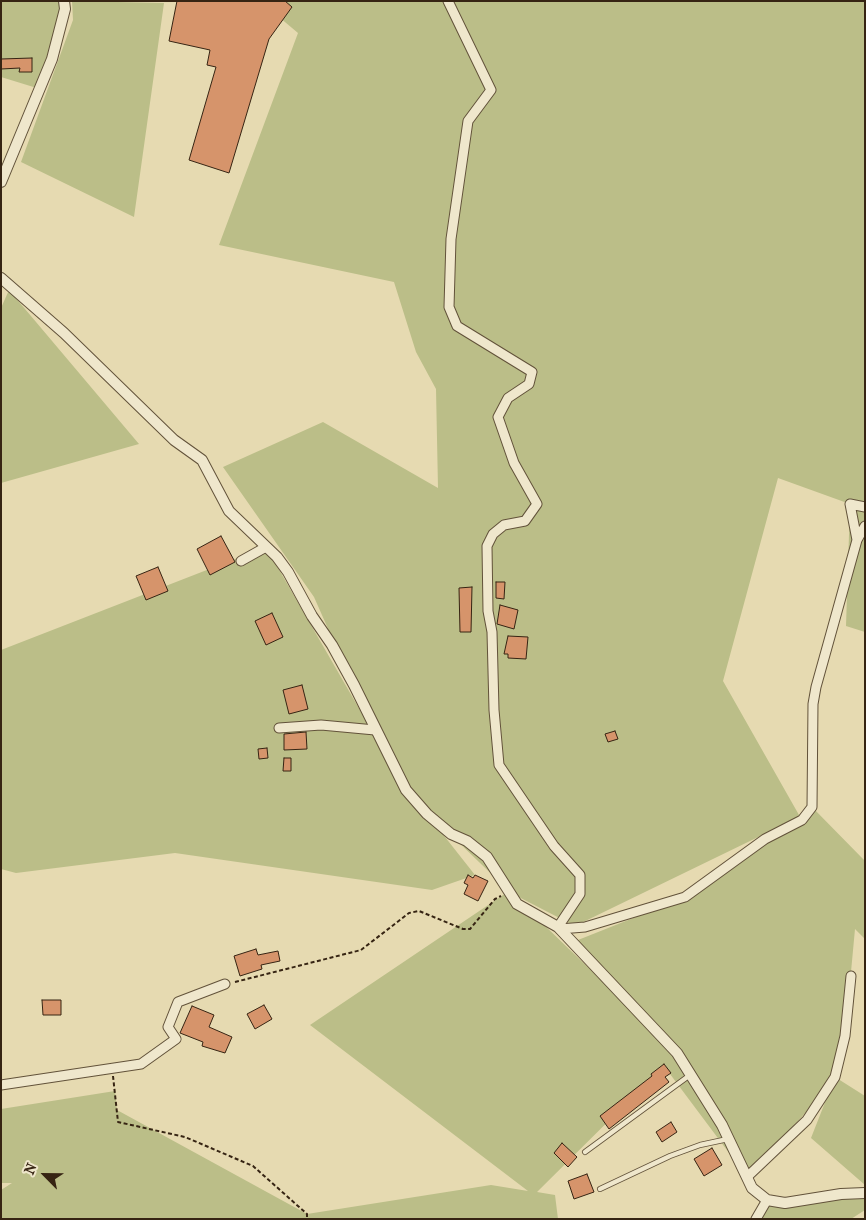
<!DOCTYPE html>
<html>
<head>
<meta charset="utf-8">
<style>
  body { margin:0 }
  #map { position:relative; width:866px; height:1220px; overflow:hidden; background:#e6dab1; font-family:"IM FELL French Canon",serif }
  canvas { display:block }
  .frame { position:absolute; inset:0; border:2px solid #362413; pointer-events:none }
  .north { position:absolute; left:20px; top:1150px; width:50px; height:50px; -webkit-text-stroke:4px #efe7cc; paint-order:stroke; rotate:293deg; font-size:14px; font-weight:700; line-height:20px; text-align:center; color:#362413 }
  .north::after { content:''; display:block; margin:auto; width:18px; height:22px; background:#362413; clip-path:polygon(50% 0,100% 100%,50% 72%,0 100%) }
</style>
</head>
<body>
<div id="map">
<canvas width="866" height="1220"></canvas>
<div class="frame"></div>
<div class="north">N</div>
</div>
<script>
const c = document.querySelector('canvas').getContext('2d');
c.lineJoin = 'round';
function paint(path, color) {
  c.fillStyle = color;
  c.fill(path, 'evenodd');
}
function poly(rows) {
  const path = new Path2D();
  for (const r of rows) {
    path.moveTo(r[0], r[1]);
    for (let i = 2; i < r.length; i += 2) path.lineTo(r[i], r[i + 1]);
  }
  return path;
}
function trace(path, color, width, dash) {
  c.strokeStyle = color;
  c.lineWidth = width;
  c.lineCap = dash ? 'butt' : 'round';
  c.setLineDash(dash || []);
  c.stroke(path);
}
paint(poly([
  [1,1,62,1,40,89,1,77],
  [72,1,164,3,134,217,21,162,73,20],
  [260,1,865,1,865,632,846,626,850,504,778,478,723,681,799,815,812,807,865,861,865,939,855,929,845,1036,827,1089,747,1177,664,1066,537,1192,555,1195,558,1219,1,1219,1,1190,12,1183,1,1183,1,1109,115,1091,117,1110,307,1214,491,1185,528,1191,310,1025,509,891,419,804,475,875,432,890,175,853,16,873,1,869,1,650,266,547,406,790,356,692,314,597,223,467,323,422,438,488,436,389,416,352,394,282,219,245,298,33],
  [785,824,676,901,573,942,598,977,511,893,575,926],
  [9,290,139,444,1,483,1,308],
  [835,1077,865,1096,865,1185,811,1138],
  [865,1195,865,1210,851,1219,756,1219,767,1200]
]), '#bbbe88');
const building = poly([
  [177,1,285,1,292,7,269,39,229,173,189,160,216,67,207,65,210,50,169,41,177,1],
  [32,58,32,72,19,72,20,68,1,69,1,59,32,58],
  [221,536,235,562,210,575,197,549,221,536],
  [158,567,168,591,146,600,136,576,158,567],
  [496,582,505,582,504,599,496,598,496,582],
  [472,587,471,632,460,632,459,588,472,587],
  [500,605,518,610,514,629,497,624,500,605],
  [272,613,283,637,266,645,255,621,272,613],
  [508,636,528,637,526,659,508,658,508,654,504,654,508,636],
  [302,685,308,709,289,714,283,690,302,685],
  [615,731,618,739,608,742,605,734,615,731],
  [306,732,307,749,284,750,284,734,306,732],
  [267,748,268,758,259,759,258,749,267,748],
  [284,758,291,758,291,771,283,771,284,758],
  [468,875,473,878,475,875,488,881,478,901,464,894,468,885,464,883,468,875],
  [256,949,258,955,278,951,280,961,261,965,262,969,240,976,234,956,256,949],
  [42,1000,61,1000,61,1015,43,1015,42,1000],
  [264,1005,272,1019,255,1029,247,1014,264,1005],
  [192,1006,214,1015,209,1027,232,1037,225,1053,202,1046,203,1042,180,1033,192,1006],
  [664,1064,671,1073,665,1077,669,1082,609,1129,600,1116,652,1076,651,1074,664,1064],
  [671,1122,677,1132,662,1142,656,1132,671,1122],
  [562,1143,577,1157,568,1167,554,1153,562,1143],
  [712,1148,722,1165,704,1176,694,1159,712,1148],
  [587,1174,594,1192,574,1199,568,1181,587,1174]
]);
paint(building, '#d6946b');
trace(building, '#362413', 1);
const service = poly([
  [585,1152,690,1075],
  [600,1189,670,1156,700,1145,728,1139]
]);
const minor = poly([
  [448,1,491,90,468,121,451,239,449,307,457,326,532,372,529,384,508,398,498,417,514,463,537,504,525,521,504,525,493,534,487,546,488,611,492,632,494,710,499,765,554,846,580,875,580,894,558,927],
  [857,540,850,504,865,507],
  [241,561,266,547],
  [279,728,321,725,375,730],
  [560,929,585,927,685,897,765,839,802,820,812,807,813,704,816,687,857,540,865,526],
  [1,1085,141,1064,176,1039,168,1027,178,1002,225,984],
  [747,1177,807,1120,835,1077,845,1036,851,976],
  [756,1219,767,1200]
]);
const tertiary = poly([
  [1,182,52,59,65,9,64,1],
  [1,278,64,333,174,440,202,460,229,511,277,557,288,572,312,616,332,645,354,685,406,790,427,814,451,834,467,841,487,857,517,904,558,927,677,1053,722,1125,752,1188,767,1200,785,1203,841,1194,865,1193]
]);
trace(service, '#62523a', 6);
trace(minor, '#62523a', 11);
trace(tertiary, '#62523a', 12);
trace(poly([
  [235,982,361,950,409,913,419,911,463,929,470,929,495,899,501,896],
  [113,1076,118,1122,185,1137,253,1166,307,1214,307,1219]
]), '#362413', 2, [4, 2.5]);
trace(service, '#efe7cc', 4.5);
trace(minor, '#efe7cc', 9);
trace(tertiary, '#efe7cc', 10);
</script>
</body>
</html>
